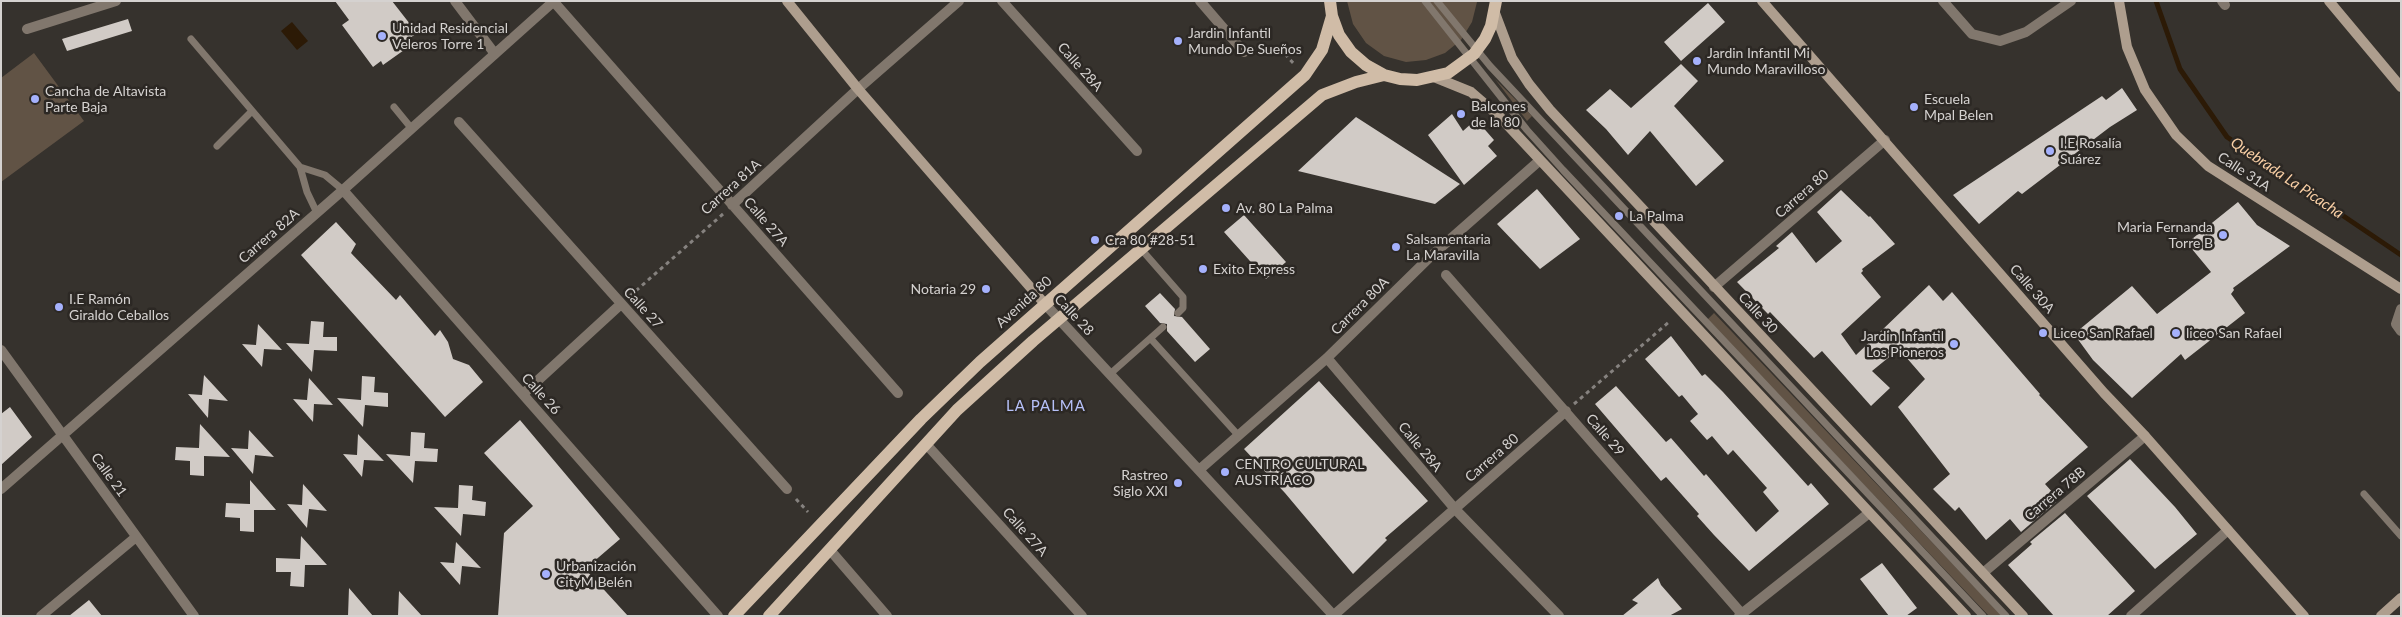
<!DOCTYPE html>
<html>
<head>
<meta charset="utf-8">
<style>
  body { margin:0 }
  #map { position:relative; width:2402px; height:617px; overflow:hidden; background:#36322d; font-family:Lato,sans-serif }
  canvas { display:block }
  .frame { position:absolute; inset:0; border:2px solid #d5d2d0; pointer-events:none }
</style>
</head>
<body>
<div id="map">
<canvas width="2402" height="617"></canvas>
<div class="frame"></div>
</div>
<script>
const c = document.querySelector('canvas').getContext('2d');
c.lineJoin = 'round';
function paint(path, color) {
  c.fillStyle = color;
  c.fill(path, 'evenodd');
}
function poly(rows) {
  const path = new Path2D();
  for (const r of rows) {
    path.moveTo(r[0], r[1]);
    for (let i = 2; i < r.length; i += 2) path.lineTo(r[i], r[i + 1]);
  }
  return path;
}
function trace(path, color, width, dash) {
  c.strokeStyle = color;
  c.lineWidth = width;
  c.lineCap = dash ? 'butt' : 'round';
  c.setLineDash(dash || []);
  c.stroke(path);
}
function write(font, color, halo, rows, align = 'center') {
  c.font = font + ' Lato,sans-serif';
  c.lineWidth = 5;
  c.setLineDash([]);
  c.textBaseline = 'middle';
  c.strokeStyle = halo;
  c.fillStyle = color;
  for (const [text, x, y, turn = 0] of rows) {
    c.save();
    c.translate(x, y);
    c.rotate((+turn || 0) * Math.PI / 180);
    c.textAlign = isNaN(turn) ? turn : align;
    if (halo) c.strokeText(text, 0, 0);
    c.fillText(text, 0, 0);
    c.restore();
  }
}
paint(poly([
  [1347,1,1476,1,1477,2,1472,22,1461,40,1445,53,1426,60,1406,62,1384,56,1366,43,1353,24],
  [34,53,84,121,1,182,1,78],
  [1495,79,1532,116,1527,121],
  [1714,313,2002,616,1989,616,1707,320]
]), '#615345');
paint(poly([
  [292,22,308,41,297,50,281,31]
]), '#2c1a06');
trace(poly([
  [2156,1,2180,69,2227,137,2401,255]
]), '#2c1a06', 5);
paint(poly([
  [335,1,392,1,417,33,410,38,414,43,383,65,381,61,373,67,342,25,349,20],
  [1708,3,1725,22,1681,61,1664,42],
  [128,19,132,31,67,51,62,39],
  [1681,64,1698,81,1674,106,1724,161,1696,186,1650,131,1628,155,1606,129,1586,110,1610,89,1631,108],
  [2122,88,2137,110,2110,127,2022,194,2018,191,1979,224,1953,195,2102,96,2106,100],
  [1452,114,1463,131,1472,123,1476,127,1480,124,1494,140,1488,146,1497,156,1464,185,1428,135],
  [1356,117,1460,184,1435,204,1298,171],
  [1537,189,1580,239,1540,269,1497,224],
  [1841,190,1869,217,1870,216,1895,244,1862,269,1863,271,1861,273,1881,297,1841,334,1856,355,1929,285,1943,301,1952,292,2040,394,2039,395,2088,447,2045,484,2054,494,2051,497,2056,502,2021,532,2010,519,1986,540,1959,507,1955,511,1933,489,1950,474,1898,407,1925,379,1899,349,1872,371,1890,388,1871,406,1822,351,1814,358,1770,312,1768,314,1737,282,1779,248,1776,246,1792,232,1816,263,1842,241,1817,212],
  [2238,202,2257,225,2290,246,2233,288,2234,290,2231,294,2245,313,2185,360,2181,354,2132,398,2093,360,2074,334,2132,286,2157,314,2211,272,2187,243],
  [1244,215,1286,262,1266,279,1224,232],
  [336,222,356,244,351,253,396,300,400,295,435,336,440,330,448,342,453,359,469,365,483,382,445,417,301,255],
  [1160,293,1175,309,1174,316,1182,317,1210,349,1195,362,1167,331,1167,324,1160,323,1145,306],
  [311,321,324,322,323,337,337,337,337,351,314,350,312,372,286,343,309,344],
  [258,324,282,350,264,349,262,367,242,344,256,345],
  [1671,336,1702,376,1705,374,1723,392,1808,486,1811,483,1829,504,1749,571,1714,535,1697,516,1699,514,1666,477,1661,481,1595,404,1616,386,1666,442,1671,438,1704,476,1706,474,1756,532,1779,511,1763,492,1767,488,1733,450,1728,455,1712,436,1707,440,1690,421,1698,414,1682,395,1679,397,1645,359],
  [204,375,228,401,209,399,208,418,188,394,202,395],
  [362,376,375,377,374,392,388,393,388,407,365,405,363,427,337,398,361,400],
  [309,378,333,405,314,404,313,422,293,399,307,400],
  [1319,381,1428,501,1385,538,1387,540,1353,574,1285,493,1244,449],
  [10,407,32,437,1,465,1,414],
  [520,420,620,539,585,569,628,616,498,616,504,533,533,506,484,453],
  [200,424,230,457,204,456,204,476,190,475,190,461,175,460,176,447,199,448],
  [249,430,274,457,255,455,253,474,231,448,248,449],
  [411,432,425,433,424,448,438,449,437,462,415,461,413,483,386,454,410,456],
  [358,434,384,461,364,460,362,477,343,454,357,455],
  [2130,459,2175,507,2197,534,2155,569,2087,496],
  [250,480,276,510,254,510,254,532,240,531,240,518,225,517,226,503,250,504],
  [303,484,327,511,309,509,307,528,287,504,302,505],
  [459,485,473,486,472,500,486,502,485,516,463,514,461,536,434,507,458,508],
  [2065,513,2135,591,2107,616,2054,616,2008,565,2032,544,2030,542],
  [301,536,327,565,305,565,304,587,290,586,291,572,276,572,276,558,300,559],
  [456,542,481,568,462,566,460,585,440,562,454,563],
  [1882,563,1917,608,1906,616,1889,616,1860,579],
  [1658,578,1661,585,1682,609,1669,616,1622,616,1638,603,1632,600],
  [349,588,373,616,348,616],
  [399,591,422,616,398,616],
  [89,600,102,616,69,616]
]), '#d1cbc6');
trace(poly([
  [1285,54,1295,65],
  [630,296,723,214],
  [1574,404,1669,322],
  [796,499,808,512]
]), '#86827f', 3, [4, 4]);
trace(poly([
  [1425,1,1527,130,1563,170,1983,616],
  [1437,1,1490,66,2006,616],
  [191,39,300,167,307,192,317,213],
  [394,107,412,129],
  [217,146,252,111],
  [300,167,325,175,343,190],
  [1141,249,1183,297,1183,308,1178,313],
  [1151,339,1238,435],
  [1110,374,1163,327],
  [2364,494,2401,536]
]), '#81776d', 7);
trace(poly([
  [455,1,495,54],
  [1002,1,1137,151],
  [1200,1,1244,52],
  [1943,1,1972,34,2000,41,2026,32,2071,1],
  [2222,1,2225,5],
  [554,2,898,393],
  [27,29,116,1],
  [459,122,787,489],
  [343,190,718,616],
  [732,205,858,89,959,1],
  [1446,275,1742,614],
  [1714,287,1885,140],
  [1044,303,1334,616],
  [2401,309,2396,324,2401,331],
  [1,350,194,616],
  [1327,358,1455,509,1559,616],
  [523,394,621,304],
  [926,444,1082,616],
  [1199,470,1327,358,1430,257,1539,161],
  [1,489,343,190,554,1],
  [830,550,887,616],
  [1983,573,2145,436],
  [1334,615,1566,411],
  [41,616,136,537],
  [1739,616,1869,513],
  [2131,616,2228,530]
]), '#81776d', 10);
trace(poly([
  [787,1,858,89,1044,303],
  [1762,1,2104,393,2145,436,2304,616],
  [2119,1,2127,47,2145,90,2176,135,2208,166,2401,289],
  [2329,1,2401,87],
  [1495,13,1512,58,1529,84,1550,110,2023,616],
  [1434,77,1471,92,1500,117,1966,616],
  [2381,616,2401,598]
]), '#ae9e8e', 10);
trace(poly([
  [1330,1,1332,16,1339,35,1351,52,1366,65,1384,75,1400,79,1417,80,1448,73,1474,54,1485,39,1491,26,1496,1],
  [734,616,921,419,980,362,1305,75,1322,50,1332,16],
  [769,616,957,410,1033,341,1322,95,1356,82,1384,75]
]), '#d0bca7', 12);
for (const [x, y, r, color] of [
  [382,36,5,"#a5b1fc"],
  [1178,41,5,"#a5b1fc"],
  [1697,61,5,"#a5b1fc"],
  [35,99,5,"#a5b1fc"],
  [1914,107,5,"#a5b1fc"],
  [1461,114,5,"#a5b1fc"],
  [2050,151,5,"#a5b1fc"],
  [1226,208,5,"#a5b1fc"],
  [1619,216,5,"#a5b1fc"],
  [2223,235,5,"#a5b1fc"],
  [1095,240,5,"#a5b1fc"],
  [1396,247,5,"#a5b1fc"],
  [1203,269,5,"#a5b1fc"],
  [986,289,5,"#a5b1fc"],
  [59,307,5,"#a5b1fc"],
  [2043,333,5,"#a5b1fc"],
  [2176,333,5,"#a5b1fc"],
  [1954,344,5,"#a5b1fc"],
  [1225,472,5,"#a5b1fc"],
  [1178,483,5,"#a5b1fc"],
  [546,574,5,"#a5b1fc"]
]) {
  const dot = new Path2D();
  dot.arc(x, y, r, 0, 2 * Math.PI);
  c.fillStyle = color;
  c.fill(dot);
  trace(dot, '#2c2824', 2);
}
write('14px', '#d5d2d0', '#2c2824', [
  ["Unidad Residencial",392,28],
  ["Veleros Torre 1",392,44],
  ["Jardin Infantil",1188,33],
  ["Mundo De Sueños",1188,49],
  ["Jardin Infantil Mi",1707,53],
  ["Mundo Maravilloso",1707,69],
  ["Cancha de Altavista",45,91],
  ["Parte Baja",45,107],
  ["Escuela",1924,99],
  ["Mpal Belen",1924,115],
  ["Balcones",1471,106],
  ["de la 80",1471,122],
  ["I.E Rosalía",2060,143],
  ["Suárez",2060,159],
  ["Av. 80 La Palma",1236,208],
  ["La Palma",1629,216],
  ["Maria Fernanda",2213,227,"right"],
  ["Torre B",2213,243,"right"],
  ["Salsamentaria",1406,239],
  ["La Maravilla",1406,255],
  ["Cra 80 #28-51",1105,240],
  ["Exito Express",1213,269],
  ["Notaria 29",976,289,"right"],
  ["I.E Ramón",69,299],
  ["Giraldo Ceballos",69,315],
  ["Liceo San Rafael",2053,333],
  ["liceo San Rafael",2186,333],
  ["Jardin Infantil",1944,336,"right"],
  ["Los Pioneros",1944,352,"right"],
  ["CENTRO CULTURAL",1235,464],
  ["AUSTRÍACO",1235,480],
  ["Rastreo",1168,475,"right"],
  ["Siglo XXI",1168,491,"right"],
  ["Urbanización",556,566],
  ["CityM Belén",556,582]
], 'left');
write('14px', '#d5d2d0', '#2c2824', [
  ["Calle 28A",1080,67,48],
  ["Calle 31A",2244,172,33],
  ["Carrera 81A",731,187,-42],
  ["Carrera 80",1802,194,-41],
  ["Calle 27A",766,222,49],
  ["Carrera 82A",269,236,-41],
  ["Calle 30A",2032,289,49],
  ["Avenida 80",1024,302,-42],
  ["Carrera 80A",1360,306,-45],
  ["Calle 27",643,308,48],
  ["Calle 30",1758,313,47],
  ["Calle 28",1074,315,47],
  ["Calle 26",541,394,48],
  ["Calle 29",1605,435,49],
  ["Calle 28A",1420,447,50],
  ["Carrera 80",1492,458,-41],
  ["Calle 21",109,475,54],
  ["Carrera 78B",2055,494,-40],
  ["Calle 27A",1025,532,48]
]);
write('italic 15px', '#f9cfa5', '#2c2824', [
  ["Quebrada La Picacha",2287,178,34]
]);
c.letterSpacing = '1px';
write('15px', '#b7c1f9', '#2c2824', [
  ["LA PALMA",1046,406]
]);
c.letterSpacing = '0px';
</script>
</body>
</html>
